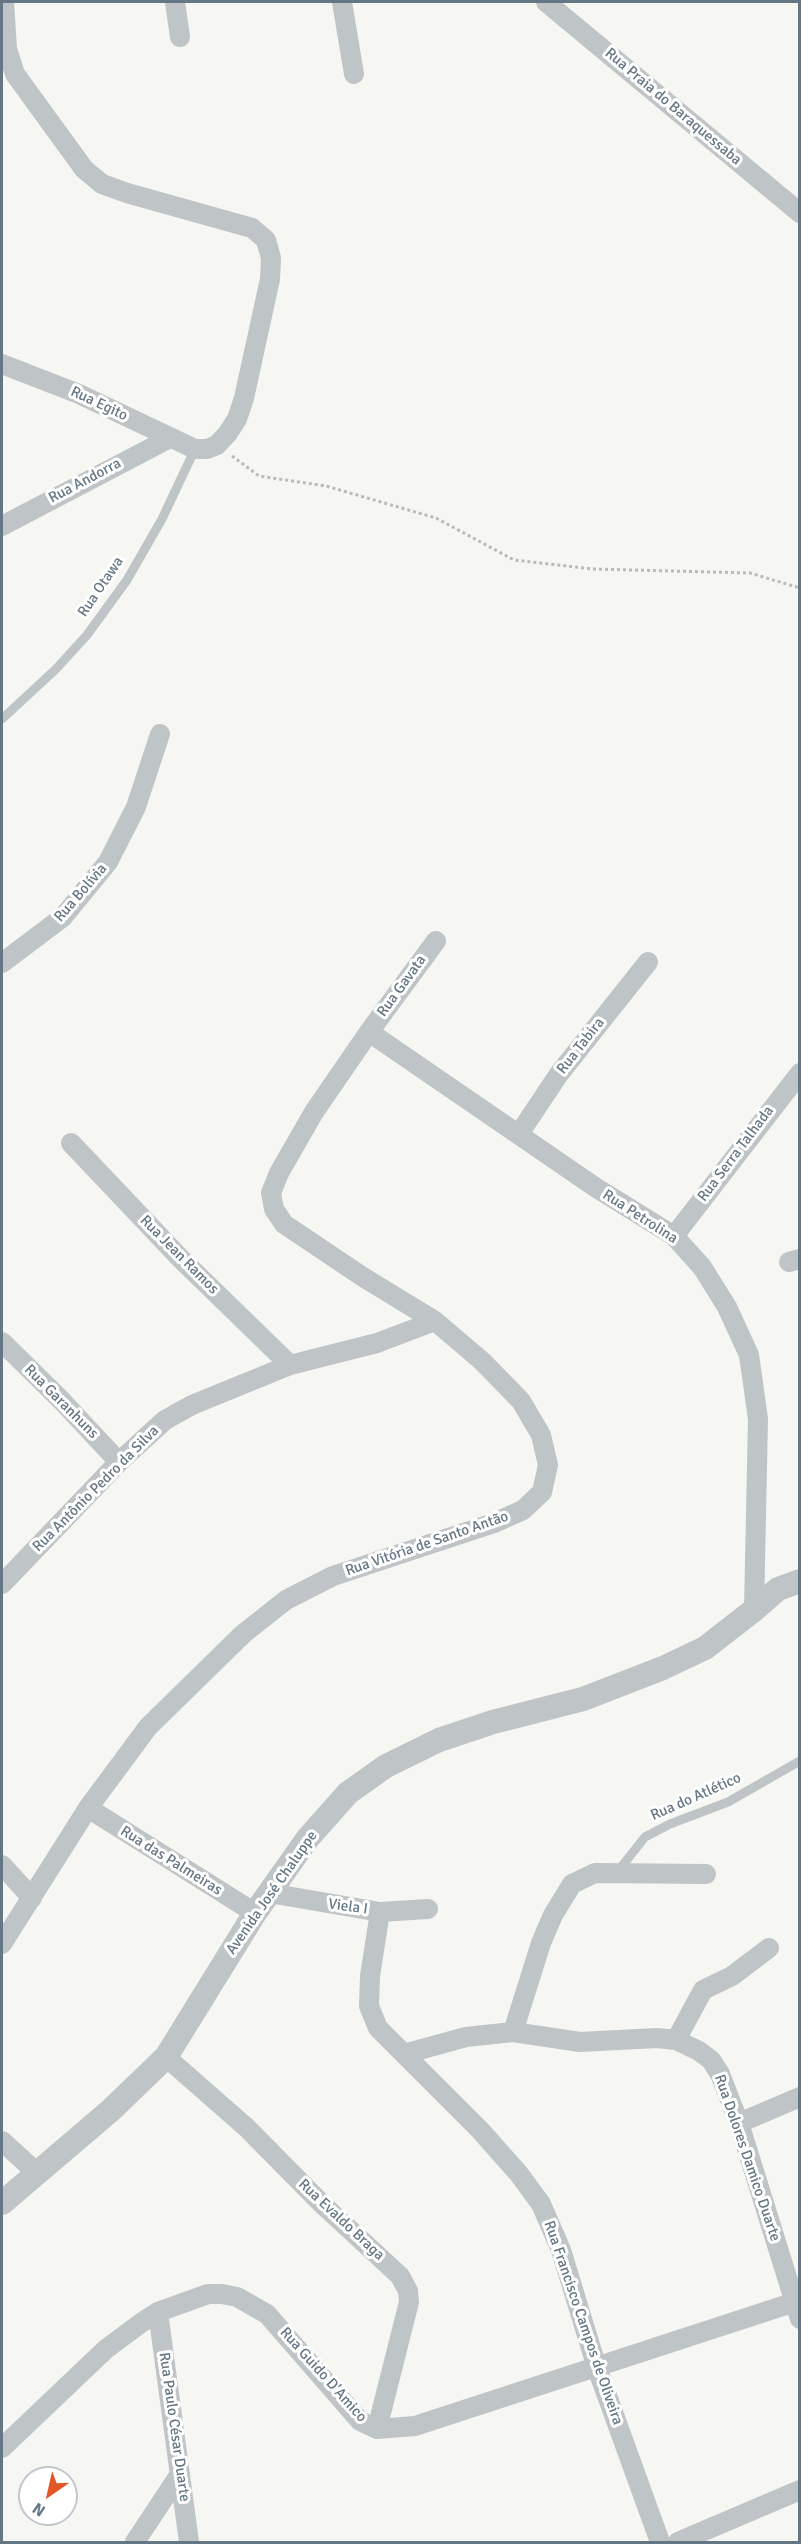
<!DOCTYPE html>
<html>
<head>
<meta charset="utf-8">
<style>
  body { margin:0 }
  #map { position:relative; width:801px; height:2544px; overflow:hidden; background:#f6f6f3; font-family:Signika,sans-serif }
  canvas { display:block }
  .frame { position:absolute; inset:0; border:3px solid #657684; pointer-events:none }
  .north { position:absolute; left:18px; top:2466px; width:60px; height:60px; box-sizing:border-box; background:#fff; border:2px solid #c1c8ce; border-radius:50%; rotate:214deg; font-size:16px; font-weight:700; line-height:24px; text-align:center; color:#657684 }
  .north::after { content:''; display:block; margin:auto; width:21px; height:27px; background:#e35627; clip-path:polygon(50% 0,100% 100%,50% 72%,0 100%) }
</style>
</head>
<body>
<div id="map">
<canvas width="801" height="2544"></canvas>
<div class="frame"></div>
<div class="north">N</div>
</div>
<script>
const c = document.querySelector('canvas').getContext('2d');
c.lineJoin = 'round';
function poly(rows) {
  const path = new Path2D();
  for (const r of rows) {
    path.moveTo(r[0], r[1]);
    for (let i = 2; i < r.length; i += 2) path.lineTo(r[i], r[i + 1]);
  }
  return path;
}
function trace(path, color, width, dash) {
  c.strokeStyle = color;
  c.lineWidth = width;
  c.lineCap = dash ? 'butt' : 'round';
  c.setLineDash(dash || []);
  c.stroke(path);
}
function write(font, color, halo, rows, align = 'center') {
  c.font = font + ' Signika,sans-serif';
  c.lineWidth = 6;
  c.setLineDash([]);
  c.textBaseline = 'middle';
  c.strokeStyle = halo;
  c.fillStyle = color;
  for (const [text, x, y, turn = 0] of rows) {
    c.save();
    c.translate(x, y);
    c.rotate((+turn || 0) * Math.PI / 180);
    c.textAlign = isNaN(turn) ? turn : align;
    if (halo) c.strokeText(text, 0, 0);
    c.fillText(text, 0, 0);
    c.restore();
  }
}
trace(poly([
  [232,456,259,476,326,486,436,518,514,560,593,569,750,573,800,588]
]), '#b7bbbe', 3, [3, 3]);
trace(poly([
  [2,719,56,669,87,635,127,580,162,519,195,449],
  [618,1871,645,1837,670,1824,728,1802,800,1761]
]), '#bfc4c7', 9);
trace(poly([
  [175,2,180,37],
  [342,2,354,74],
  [546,2,800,213],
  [2,364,79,394,195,449,207,449,217,445,228,433,237,419,244,398,270,279,271,258,266,240,252,228,127,193,102,184,84,169,15,74,7,49,4,2],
  [2,526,170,438],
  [2,963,63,917,108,862,136,807,160,734],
  [369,1032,595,1187,674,1236,702,1267,727,1307,749,1355,758,1419,754,1610],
  [519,1134,559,1074,648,962],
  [71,1143,181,1259,290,1365],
  [674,1236,800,1073],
  [789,1262,800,1259],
  [2,1342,62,1401,119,1462],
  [2,1584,119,1462,165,1420,192,1405,290,1365,377,1343,435,1321],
  [88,1808,255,1913],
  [2,1865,32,1898],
  [269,1893,380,1912,428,1909],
  [380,1912,370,1976,369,2006,378,2028,480,2130,519,2174,541,2204,561,2250,597,2368,660,2542],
  [2,1944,88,1808,148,1727,243,1634,286,1600,333,1576,494,1523,523,1510,542,1492,548,1465,541,1435,521,1401,482,1361,435,1321,363,1277,284,1224,274,1209,271,1193,279,1173,314,1112,369,1032,436,941],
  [513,2032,541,1943,553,1915,572,1884,595,1873,706,1874],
  [676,2040,703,1990,732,1976,769,1948],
  [404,2054,466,2037,513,2032,580,2042,657,2038,676,2040,699,2051,711,2060,720,2074,739,2123,800,2319],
  [166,2057,247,2128,322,2204,400,2276,408,2291,409,2302,377,2429],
  [739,2123,800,2097],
  [2,2141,36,2172],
  [158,2312,189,2542],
  [2,2448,106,2349,141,2323,158,2312,208,2294,222,2294,237,2297,267,2314,360,2421,377,2429,415,2426,795,2302],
  [135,2542,180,2474],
  [678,2542,800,2490]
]), '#bfc4c7', 20);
trace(poly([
  [2,2203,111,2110,166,2057,255,1913,308,1838,348,1793,386,1766,439,1740,493,1722,583,1699,663,1668,705,1648,754,1610,778,1589,800,1581]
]), '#bfc4c7', 24);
write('15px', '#657684', '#fff', [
  ["Rua Praia do Baraquessaba",673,107,40],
  ["Rua Egito",99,404,25],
  ["Rua Andorra",85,481,-28],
  ["Rua Otawa",101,587,-56],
  ["Rua Bolívia",81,893,-49],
  ["Rua Gavata",402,986,-54],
  ["Rua Tabira",581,1046,-52],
  ["Rua Serra Talhada",736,1154,-53],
  ["Rua Petrolina",640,1217,33],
  ["Rua Jean Ramos",179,1255,45],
  ["Rua Garanhuns",61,1402,45],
  ["Rua Antônio Pedro da Silva",96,1489,-45],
  ["Rua Vitória de Santo Antão",427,1544,-19],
  ["Rua do Atlético",696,1797,-24],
  ["Rua das Palmeiras",171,1861,32],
  ["Avenida José Chaluppe",272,1893,-55],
  ["Viela I",348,1907,8],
  ["Rua Dolores Damico Duarte",747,2158,71],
  ["Rua Evaldo Braga",341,2220,43],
  ["Rua Francisco Campos de Oliveira",583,2323,71],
  ["Rua Guido D'Amico",323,2375,48],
  ["Rua Paulo César Duarte",174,2427,82]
]);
</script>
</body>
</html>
